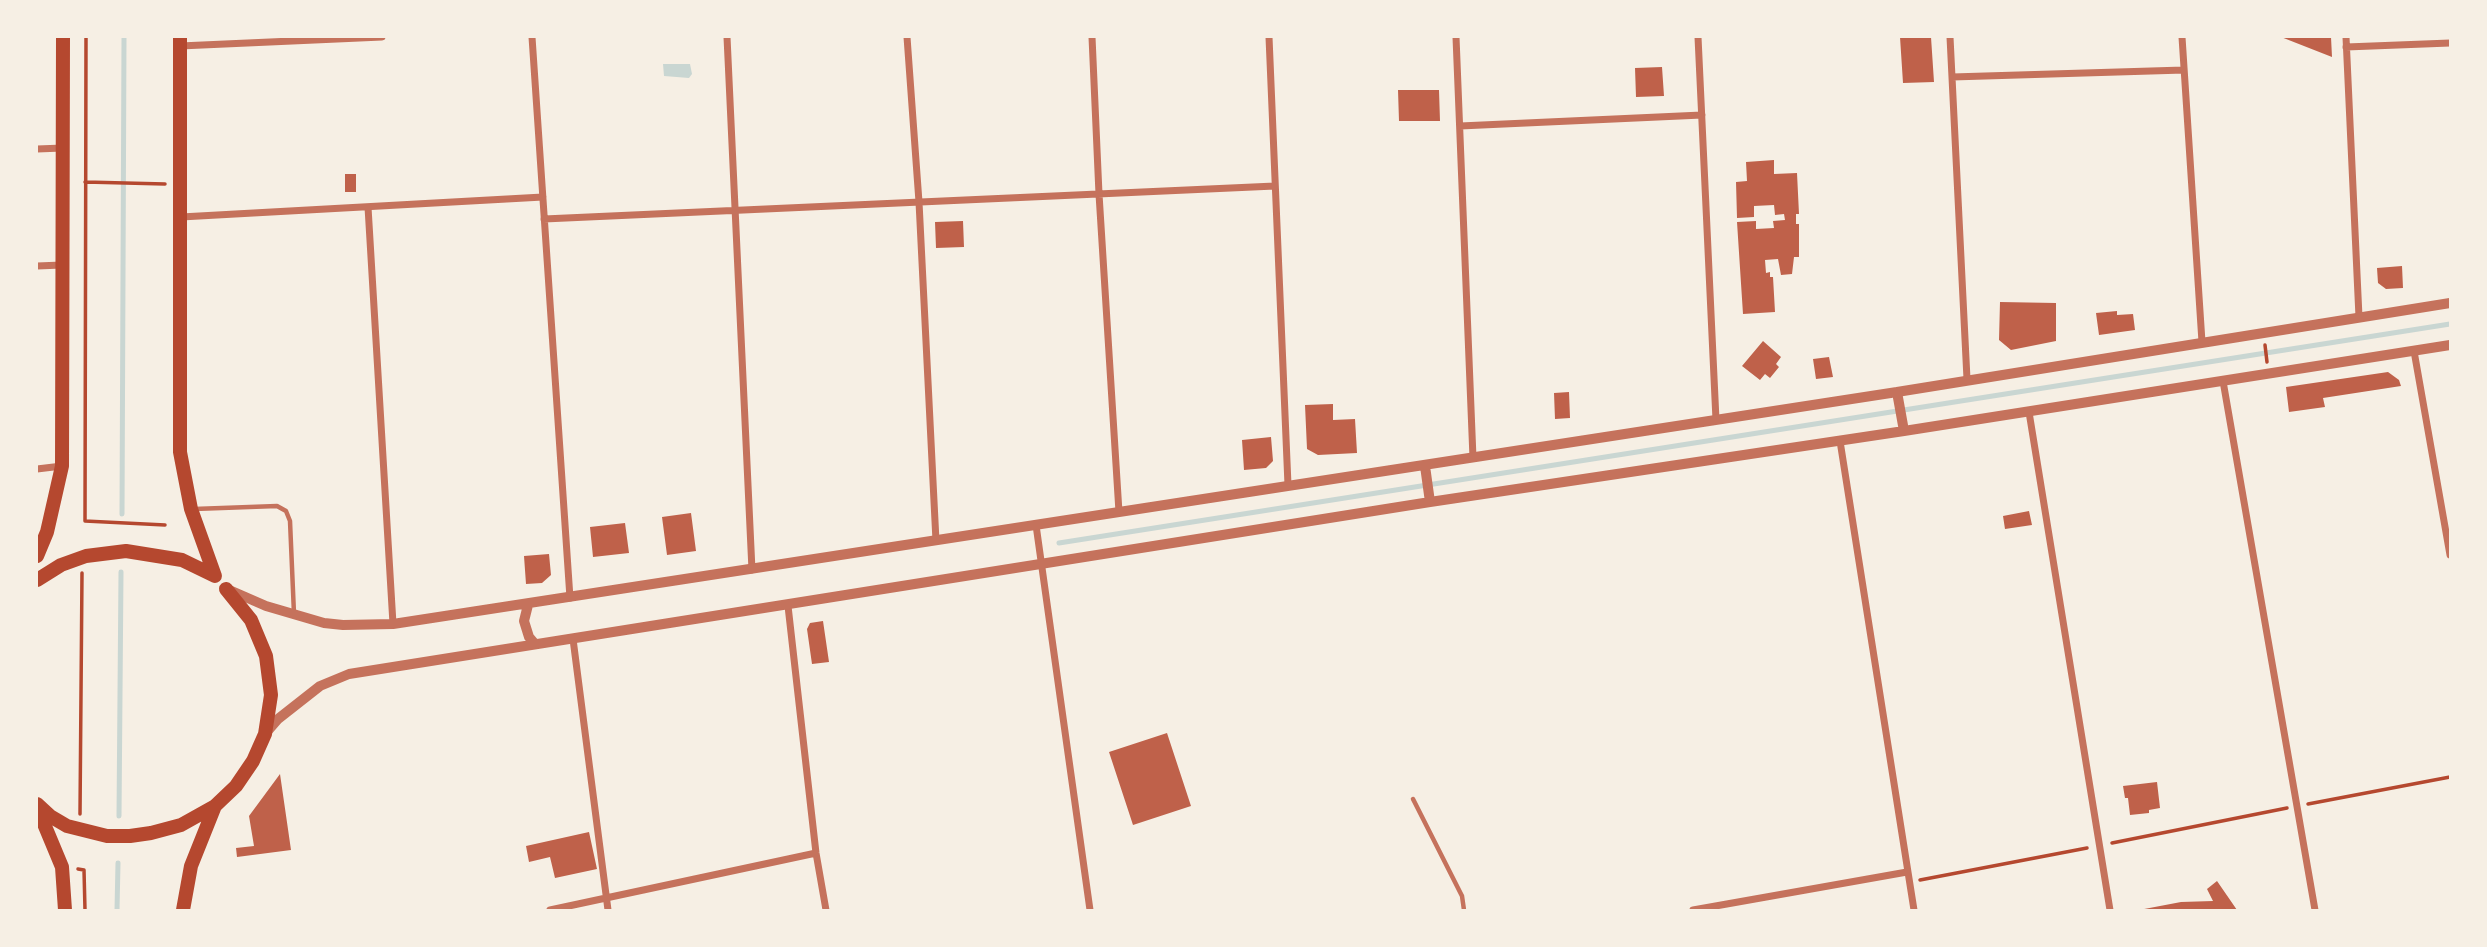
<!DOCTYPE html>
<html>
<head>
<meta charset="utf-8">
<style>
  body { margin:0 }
  #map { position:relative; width:2487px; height:947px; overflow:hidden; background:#f6efe4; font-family:"Fira Sans",sans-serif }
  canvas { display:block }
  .frame { position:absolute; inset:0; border:38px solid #f6efe4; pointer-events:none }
</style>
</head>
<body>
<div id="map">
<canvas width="2487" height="947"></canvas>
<div class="frame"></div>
</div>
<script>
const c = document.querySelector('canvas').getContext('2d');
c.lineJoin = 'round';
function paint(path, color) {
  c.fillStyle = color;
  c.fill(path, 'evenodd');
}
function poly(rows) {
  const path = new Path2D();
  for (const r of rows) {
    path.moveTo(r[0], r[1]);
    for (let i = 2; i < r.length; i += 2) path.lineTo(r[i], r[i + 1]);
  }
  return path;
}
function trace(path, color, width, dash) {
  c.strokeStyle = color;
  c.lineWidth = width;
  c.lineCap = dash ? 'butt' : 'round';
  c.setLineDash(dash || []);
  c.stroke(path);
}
paint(poly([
  [663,64,690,64,692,74,689,78,664,76]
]), '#c9d6d2');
trace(poly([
  [122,514,124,37],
  [1059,543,2450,324],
  [119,816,121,572],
  [117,910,118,863]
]), '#c9d6d2', 5);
paint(poly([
  [1900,37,1931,37,1934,82,1903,83],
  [2281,37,2331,37,2332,57],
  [1662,67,1664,96,1636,97,1635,68],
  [1398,90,1439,90,1440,121,1399,121],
  [1774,160,1774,174,1797,173,1799,214,1796,214,1796,224,1799,224,1799,257,1794,257,1792,274,1781,275,1778,259,1765,260,1766,273,1770,272,1770,277,1773,277,1775,312,1743,314,1737,222,1756,221,1756,229,1774,228,1773,221,1785,220,1784,214,1775,215,1774,205,1754,206,1754,217,1737,218,1736,182,1747,181,1746,162],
  [345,174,356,174,356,192,345,192],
  [963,221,964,247,936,248,935,222],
  [2402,266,2403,288,2386,289,2378,283,2377,268],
  [2000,302,2056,303,2056,341,2011,350,1999,340],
  [2117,311,2117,315,2133,314,2135,330,2099,335,2096,313],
  [1763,341,1781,357,1776,364,1779,367,1770,378,1765,374,1760,380,1742,366],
  [1829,357,1833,377,1816,379,1813,359],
  [2388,372,2399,380,2401,386,2323,398,2325,407,2289,412,2286,387],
  [1569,392,1570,418,1555,419,1554,393],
  [1333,404,1333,420,1355,419,1357,453,1318,455,1307,449,1305,405],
  [1271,437,1273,461,1266,468,1244,470,1242,440],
  [2029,511,2032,525,2005,529,2003,516],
  [691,513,696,551,667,555,662,517],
  [625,523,629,553,593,557,590,527],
  [549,554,551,575,542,583,526,584,524,556],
  [823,621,829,662,812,664,807,629,810,623],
  [1167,733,1191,806,1133,825,1109,752],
  [280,774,291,850,237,857,236,848,254,846,249,816],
  [2157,782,2160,808,2149,810,2149,813,2130,815,2128,798,2125,798,2123,786],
  [589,832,597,869,555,878,550,857,529,862,526,846],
  [2217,881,2237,910,2139,910,2181,902,2213,901,2207,889]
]), '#bf614a');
trace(poly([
  [86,37,85,521,165,525],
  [85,182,165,184],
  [2265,345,2267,362],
  [2308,804,2450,777],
  [80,814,82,573],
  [2112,843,2287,808],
  [78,869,84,870,85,910],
  [1920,880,2087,848]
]), '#b5482f', 3.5);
trace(poly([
  [194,509,277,506,286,511,290,521,294,614],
  [1413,799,1462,896,1464,910]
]), '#c5725c', 4.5);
trace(poly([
  [532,37,570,598],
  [727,37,752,570],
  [907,37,919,202,936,541],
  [1092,37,1099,194,1119,512],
  [1269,37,1288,485],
  [1456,37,1473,458],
  [1698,37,1716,420],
  [1950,37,1967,379],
  [2182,37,2202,342],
  [2346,37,2359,317],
  [180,46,382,37],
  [2346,47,2450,43],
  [1952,77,2184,70],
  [1460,126,1702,115],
  [37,149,63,148],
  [368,207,393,624],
  [181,217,543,197],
  [544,219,1275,186],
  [37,266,62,265],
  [2414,351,2450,555],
  [2223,381,2315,910],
  [2029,412,2110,910],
  [1840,441,1914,910],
  [37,469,62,466],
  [1036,525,1090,910],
  [788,606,816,853,826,910],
  [573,639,608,910],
  [550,910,816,853],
  [1693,910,1907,872]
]), '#c5725c', 7);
trace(poly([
  [1897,392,1904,431],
  [1425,466,1430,502],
  [227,589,266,606,324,623,343,625,393,624,1897,392,2450,303],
  [528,605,524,621,529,637,535,644],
  [265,734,278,719,320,686,349,674,1430,502,1904,431,2450,345]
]), '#c5725c', 10);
trace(poly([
  [180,37,180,452,191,509,215,576],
  [37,556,47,532,62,466,63,37],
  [37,580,61,565,86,556,126,551,182,560,215,576],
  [37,804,50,816,67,826,107,836,130,836,151,833,181,825,215,806,236,786,253,761,265,734,271,695,266,656,251,620,226,589],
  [37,807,62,867,65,910],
  [183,910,191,866,215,806]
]), '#b5482f', 14);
</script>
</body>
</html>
